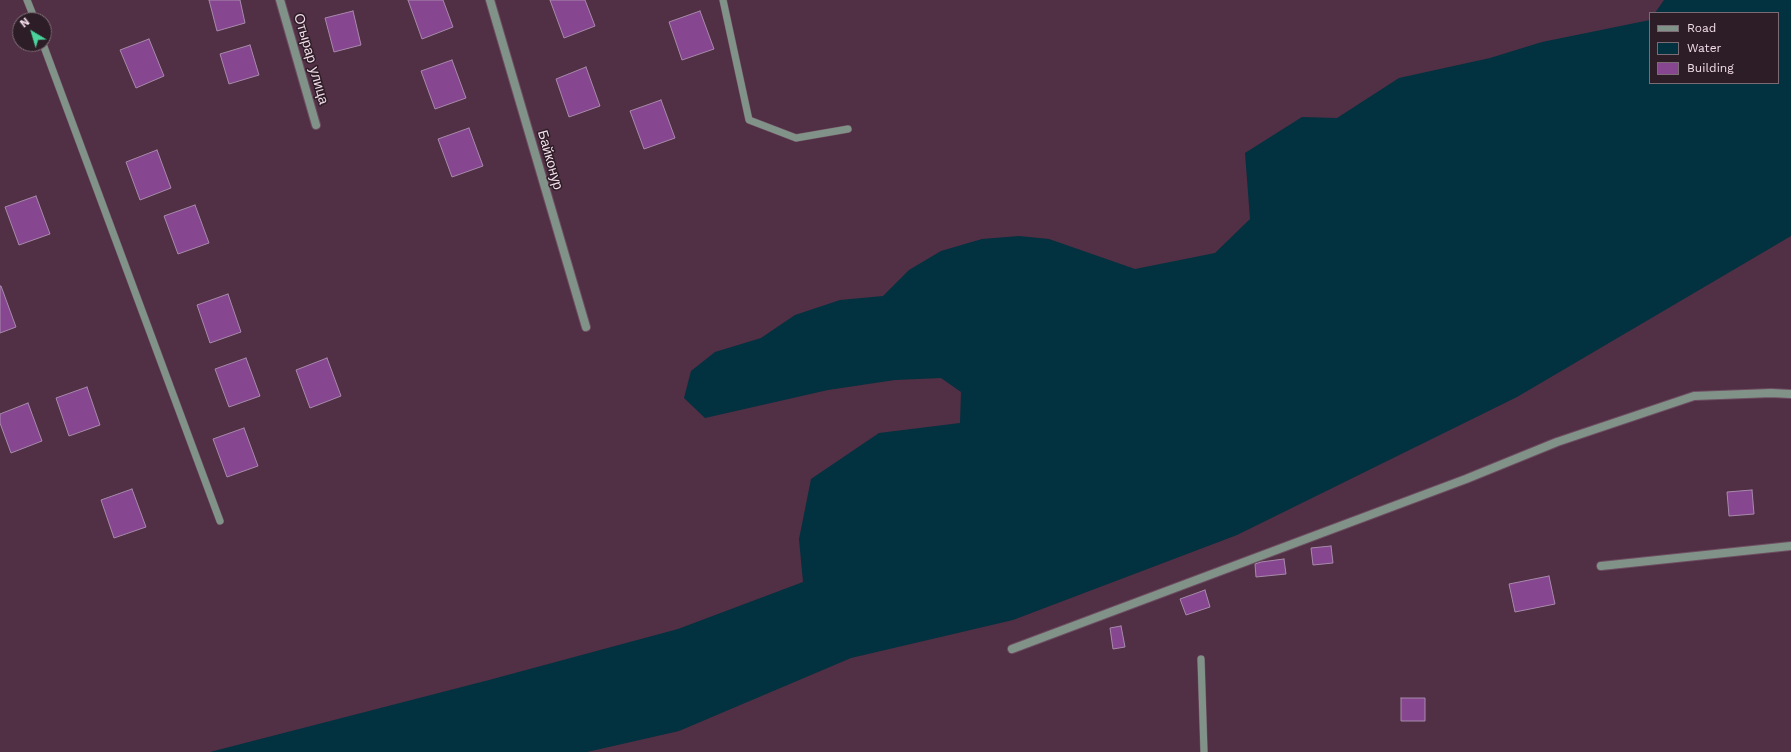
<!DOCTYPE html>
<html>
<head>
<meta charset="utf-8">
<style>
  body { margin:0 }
  #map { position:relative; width:1791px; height:752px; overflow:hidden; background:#512f44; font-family:"Work Sans",sans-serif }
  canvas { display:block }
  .legend { position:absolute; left:1649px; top:12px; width:130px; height:72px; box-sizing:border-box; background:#2d1d27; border:1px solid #7c6a75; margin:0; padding:5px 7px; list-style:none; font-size:12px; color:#f3ddea }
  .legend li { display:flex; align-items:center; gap:8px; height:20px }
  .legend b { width:20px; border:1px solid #7c6a75 }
  .north { position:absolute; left:12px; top:12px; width:40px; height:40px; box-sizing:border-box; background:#2d1d27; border:1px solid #7c6a75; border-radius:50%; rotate:322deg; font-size:11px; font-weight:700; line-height:16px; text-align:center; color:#f3ddea }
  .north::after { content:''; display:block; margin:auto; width:14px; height:18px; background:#4ad49c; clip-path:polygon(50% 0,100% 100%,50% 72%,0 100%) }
</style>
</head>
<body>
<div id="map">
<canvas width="1791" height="752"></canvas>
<ul class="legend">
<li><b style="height:5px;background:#819389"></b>Road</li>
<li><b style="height:11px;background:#02313f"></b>Water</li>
<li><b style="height:11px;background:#874790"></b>Building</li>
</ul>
<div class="north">N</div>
</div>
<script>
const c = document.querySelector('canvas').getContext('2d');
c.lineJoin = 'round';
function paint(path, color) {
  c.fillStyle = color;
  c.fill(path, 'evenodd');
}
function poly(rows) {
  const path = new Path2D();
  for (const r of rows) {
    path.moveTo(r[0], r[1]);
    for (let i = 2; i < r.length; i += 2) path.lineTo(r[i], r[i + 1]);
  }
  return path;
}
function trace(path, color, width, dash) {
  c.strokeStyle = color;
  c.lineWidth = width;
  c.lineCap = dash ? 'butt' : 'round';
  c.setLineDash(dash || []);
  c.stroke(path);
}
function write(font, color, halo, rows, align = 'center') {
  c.font = font + ' "Work Sans",sans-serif';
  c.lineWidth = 3;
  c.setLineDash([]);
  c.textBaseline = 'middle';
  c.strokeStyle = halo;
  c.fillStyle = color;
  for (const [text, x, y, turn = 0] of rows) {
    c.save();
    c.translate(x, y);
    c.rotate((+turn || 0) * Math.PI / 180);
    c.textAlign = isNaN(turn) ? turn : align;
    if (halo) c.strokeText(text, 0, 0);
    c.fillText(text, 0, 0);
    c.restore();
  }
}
paint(poly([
  [1664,0,1791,0,1791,236,1517,397,1237,535,1013,620,851,658,679,731,587,752,210,752,489,680,678,629,803,582,799,539,811,479,879,433,960,423,961,392,941,378,895,380,828,390,705,418,684,398,691,371,715,352,761,338,795,315,840,300,883,296,909,270,941,251,982,239,1019,236,1049,239,1135,269,1215,253,1250,219,1245,153,1302,117,1337,118,1399,78,1490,58,1542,42,1650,20,1650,83,1778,83,1778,13,1655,13]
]), '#02313f');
const building = poly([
  [209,0,240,0,245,23,217,31,209,0],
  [408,0,443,0,453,27,422,39,408,0],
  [550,0,585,0,595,26,564,38,550,0],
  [353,11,361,45,334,52,325,18,353,11],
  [700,11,714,49,682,60,669,22,700,11],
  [149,39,164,76,136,88,120,50,149,39],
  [250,45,259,75,229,84,220,54,250,45],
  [452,60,466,98,435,109,421,71,452,60],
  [586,67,600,106,569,117,556,79,586,67],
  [661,100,675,138,644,149,630,111,661,100],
  [469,128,483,166,452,177,438,139,469,128],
  [157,150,171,188,140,200,126,162,157,150],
  [36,196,50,234,19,245,5,207,36,196],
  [195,205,209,243,178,254,164,216,195,205],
  [0,286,1,286,16,327,0,333,0,286],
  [228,294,241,332,210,343,197,305,228,294],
  [246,358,260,396,229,407,215,369,246,358],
  [327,358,341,396,310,408,296,370,327,358],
  [87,387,100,425,69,436,56,398,87,387],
  [28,403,42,441,11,453,0,423,0,414,28,403],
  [244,428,258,466,227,477,213,439,244,428],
  [132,489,146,527,114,538,101,500,132,489],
  [1752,490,1754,514,1729,516,1727,492,1752,490],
  [1331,546,1333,563,1313,565,1311,548,1331,546],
  [1284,559,1286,574,1256,577,1255,564,1261,562,1284,559],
  [1549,576,1555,604,1515,612,1509,584,1549,576],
  [1205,590,1210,607,1186,615,1180,599,1205,590],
  [1121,626,1125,647,1113,649,1110,628,1121,626],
  [1401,698,1425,698,1425,721,1401,721,1401,698]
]);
paint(building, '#874790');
trace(building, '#a78aab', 1);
const service = poly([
  [27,0,35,20],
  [723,0,749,120,796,138,848,129],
  [43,44,220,521],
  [1201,659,1204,752]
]);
const minor = poly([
  [280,0,316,125],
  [490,0,586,327],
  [1601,566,1791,546],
  [1012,649,1466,479,1557,442,1694,396,1771,393,1791,394]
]);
trace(service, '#6e4e62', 8);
trace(minor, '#6e4e62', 10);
trace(service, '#819389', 7);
trace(minor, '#819389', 8);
write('14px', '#f3ddea', '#2d1d27', [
  ["Отырар улица",311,59,74],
  ["Байконур",550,160,74]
]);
</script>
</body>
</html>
